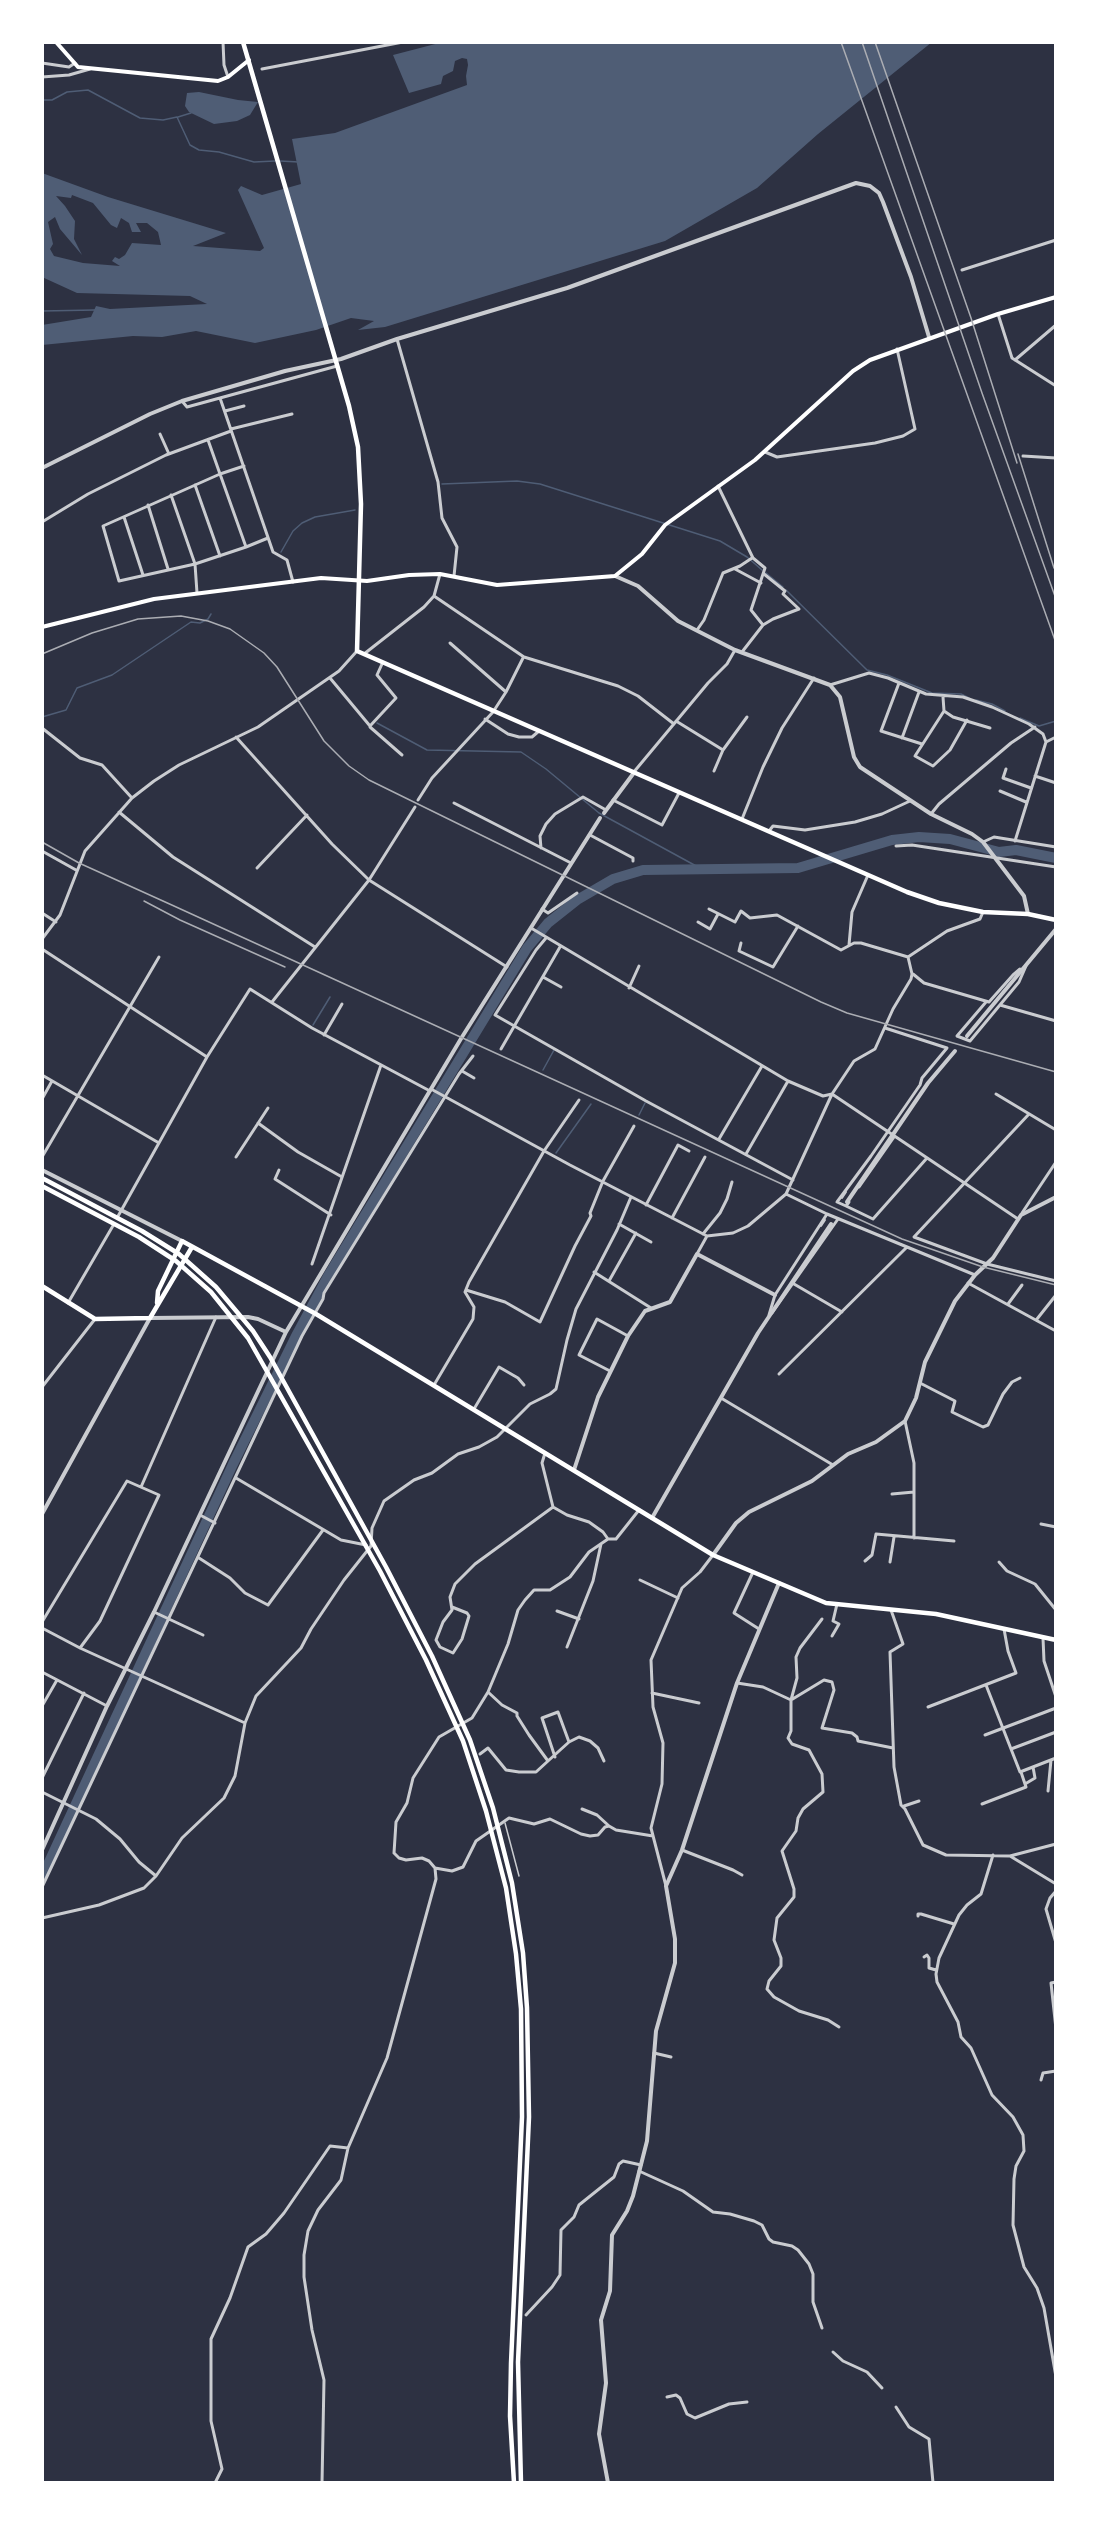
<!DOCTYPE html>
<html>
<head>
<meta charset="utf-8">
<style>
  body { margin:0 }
  #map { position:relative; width:1098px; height:2525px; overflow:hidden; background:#2d3142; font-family:Barlow,sans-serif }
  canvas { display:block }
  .frame { position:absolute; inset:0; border:44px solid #fff; pointer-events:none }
</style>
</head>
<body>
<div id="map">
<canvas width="1098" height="2525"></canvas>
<div class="frame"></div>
</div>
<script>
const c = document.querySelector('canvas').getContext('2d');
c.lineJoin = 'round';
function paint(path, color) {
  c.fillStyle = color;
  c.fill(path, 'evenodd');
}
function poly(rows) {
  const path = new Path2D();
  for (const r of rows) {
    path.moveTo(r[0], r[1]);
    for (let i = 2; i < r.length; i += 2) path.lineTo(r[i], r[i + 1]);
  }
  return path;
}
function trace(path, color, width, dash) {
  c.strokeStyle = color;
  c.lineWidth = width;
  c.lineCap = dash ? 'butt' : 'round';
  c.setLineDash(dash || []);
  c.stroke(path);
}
paint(poly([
  [443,42,932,42,818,134,757,188,665,241,385,327,358,330,374,321,351,318,316,330,255,343,196,331,162,337,133,336,42,345,42,325,91,317,96,306,110,309,207,304,190,296,77,293,42,277,42,173,108,197,226,233,193,246,260,251,264,248,238,190,241,186,262,195,301,184,292,139,335,133,467,85,466,76,468,65,467,59,462,58,455,61,453,71,443,76,441,84,409,93,393,55],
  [72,195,93,203,111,225,117,228,121,218,129,223,132,232,141,232,136,223,147,223,158,232,161,245,132,243,125,255,119,259,115,257,112,261,120,266,83,263,54,256,50,249,53,244,48,222,55,217,60,229,82,255,74,239,75,221,65,206,56,196,71,198],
  [199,92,238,100,258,102,250,115,237,121,214,124,189,112,185,106,187,93]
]), '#4f5d75');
trace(poly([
  [42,100,52,100,67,92,88,90,140,118,163,120,177,117,190,145,199,150,219,152,254,162,275,161],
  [178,117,191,113],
  [280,161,299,162],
  [42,311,95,310],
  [442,484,517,481,540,484,720,541,747,557,762,570],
  [281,552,293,531,302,523,315,517,355,510],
  [766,573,783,587],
  [786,590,867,670,887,675,932,693,961,694,969,698],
  [976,700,992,704,1005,711],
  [42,717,66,710,77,688,112,675,191,622,200,623,208,619,211,614],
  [1020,718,1039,726,1056,721],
  [377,723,427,750,521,752,546,769,599,813,698,867],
  [313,1025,330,997],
  [543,1070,554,1050],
  [639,1115,645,1103],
  [556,1153,591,1104]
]), '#4f5d75', 1.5);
trace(poly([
  [42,1877,233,1464,297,1334,328,1276,527,948,548,923,577,900,613,879,643,870,798,868,892,840,919,837,950,839,999,852,1016,850,1056,858]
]), '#4f5d75', 10);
trace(poly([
  [505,1823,519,1876]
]), '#caccd0', 1.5);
trace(poly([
  [842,1198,846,1192],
  [821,1226,825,1220]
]), '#caccd0', 2);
trace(poly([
  [223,42,224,65,228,77],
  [42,63,69,67,75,63],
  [262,69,403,42],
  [42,77,69,75,90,69],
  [962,270,1056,240],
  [998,314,1012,358,1056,386],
  [397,339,438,482,442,518,457,547,454,576],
  [1015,360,1056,325],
  [220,398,273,552,287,560,293,582],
  [182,401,187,407,337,366],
  [225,411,244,406],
  [231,429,292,414],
  [160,434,169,454],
  [208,440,220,474,244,466],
  [765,452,777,457,875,443,903,436,915,429,897,349],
  [1023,456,1056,458],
  [195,485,220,556],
  [718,486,753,558,765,568,751,610,763,625],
  [171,495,195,564,197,593],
  [148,505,168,569],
  [124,517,143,575],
  [42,522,88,494,166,455,231,431],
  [246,547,220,474,103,526,119,581,195,564,246,547,268,538],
  [735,569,761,583],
  [434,596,524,657,618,686,638,696,674,724],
  [697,630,704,620,723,573,740,566,752,558],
  [450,643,506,692],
  [742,652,763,625,773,619,799,609,783,594,785,591,764,574],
  [364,654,424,607,434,596,440,574],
  [330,678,370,726,396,698,377,675,382,664],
  [899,683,881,731,922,744],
  [830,685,869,673,888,678,926,694,963,697,992,707,1029,724,1043,734,1046,742],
  [943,697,944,711,915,756,933,766,950,750,967,720],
  [944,711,953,717,990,728],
  [485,719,508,734,519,737,532,737,539,731],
  [676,721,723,750],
  [370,727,402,755],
  [42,728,80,758,102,765,132,798],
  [236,737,332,844,369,880,507,967],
  [902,738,919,692],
  [1006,769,1003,778,1031,788],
  [714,771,723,750,747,717],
  [633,773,708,683,727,664,735,650],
  [1035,776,1056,783],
  [1000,791,1026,802],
  [418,800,432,778,493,712,506,692,523,658],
  [613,800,662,825,679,793],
  [454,803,571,863],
  [119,812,173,857,315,947],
  [931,814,939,804,1011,743,1035,727],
  [742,819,763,767,782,728,814,678],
  [769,831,773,826,805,830,855,822,882,814,910,801],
  [590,835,633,858,633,861],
  [1015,841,1046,742,1056,737],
  [983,842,994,837,1056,847],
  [896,846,912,845,1056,867],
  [541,848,540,836,546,824,555,814,583,797,606,810],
  [42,851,76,870],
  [257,868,307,815],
  [542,909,548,913,577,893],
  [709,909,735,922,741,911,750,918,777,915,841,950,854,943,861,943,908,957],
  [42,913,56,922],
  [698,922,710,929,718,914],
  [531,928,788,1081,823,1096,832,1094,1018,1219],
  [546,938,536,950,495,1015,646,1101,793,1180],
  [42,939,60,915,85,851,132,798,154,781,179,765,258,727,339,671,357,651],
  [741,943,739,951,773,967,798,926],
  [849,945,852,912,868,875],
  [42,949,207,1057],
  [913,974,924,983,989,1002,1013,975,1020,969],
  [543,977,561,987],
  [629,988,639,966],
  [272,1002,369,880,415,807],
  [986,1002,957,1036,970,1041,1019,982,1026,966],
  [1000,1005,1056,1021],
  [324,1035,342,1004],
  [501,1049,560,947],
  [462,1071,474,1078],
  [42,1075,159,1143],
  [431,1089,570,1165,707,1236,733,1233,748,1226,786,1194,832,1094,854,1061,875,1049,893,1009,911,979,912,974,908,957,947,931,980,919,983,912],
  [996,1094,1056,1130],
  [42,1099,52,1081],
  [1029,1114,914,1237,987,1264,1056,1281],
  [258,1123,298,1152,342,1177],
  [719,1139,762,1066],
  [746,1154,788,1081],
  [42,1157,159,957],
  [236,1157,268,1108],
  [279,1170,275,1179,331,1215],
  [859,1187,894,1137],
  [786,1194,827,1214],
  [849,1202,846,1206,837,1202,871,1156,920,1085,922,1078,947,1048,885,1028],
  [646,1205,678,1145,689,1151],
  [846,1206,873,1219,927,1158],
  [1022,1213,1056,1162],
  [117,1218,207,1057,250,989,312,1028,430,1091],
  [672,1218,705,1157],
  [619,1224,651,1242],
  [703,1234,720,1213,727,1199,732,1182],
  [697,1254,707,1236],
  [312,1264,381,1065],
  [594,1272,651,1308],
  [609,1281,636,1233],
  [968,1283,1054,1330],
  [794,1284,842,1312],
  [466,1290,505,1302,540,1322,575,1246,591,1216,590,1213,603,1181,634,1126],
  [68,1303,114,1224],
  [1008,1304,1022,1285],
  [772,1313,838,1219],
  [769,1315,775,1295,827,1214,975,1275],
  [1037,1319,1056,1295],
  [610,1371,579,1355,597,1319,628,1336],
  [779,1374,906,1248],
  [920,1383,955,1401,952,1412,983,1427,988,1425,1003,1394,1012,1382,1020,1378],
  [434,1385,473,1319,474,1307,465,1292,469,1282,544,1151,579,1100],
  [42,1387,95,1319],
  [721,1398,833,1465],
  [474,1409,499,1367,518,1378,524,1385],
  [905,1421,914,1463,914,1538],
  [545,1453,542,1463,553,1507],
  [236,1478,341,1540,366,1545],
  [141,1487,216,1317],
  [892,1494,914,1492],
  [200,1515,215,1523],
  [1041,1524,1056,1527],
  [199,1558,230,1578,245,1593,268,1605,323,1530],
  [865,1561,872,1555,876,1534,954,1541],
  [890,1562,894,1537],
  [999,1562,1007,1571,1035,1584,1056,1610],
  [753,1572,734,1613,759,1629],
  [640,1580,678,1598],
  [452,1607,467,1613,469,1616,462,1639,453,1653,440,1647,436,1640,443,1622,452,1610,450,1597,455,1584,475,1564,553,1507,567,1515,589,1522,603,1532,608,1539],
  [891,1610,903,1644,890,1652,894,1767,901,1805,905,1809,923,1845,946,1855,1010,1856,1056,1844],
  [557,1611,579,1619],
  [154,1612,203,1635],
  [822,1619,800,1648,796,1657,797,1678,791,1700,791,1731,788,1738,792,1744,809,1750,822,1774,823,1792,803,1809,798,1818,796,1831,782,1851,794,1889,794,1897,777,1918,774,1940,781,1958,781,1966,769,1981,767,1989,774,1997,799,2011,828,2020,839,2027],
  [42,1622,127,1481,159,1495,100,1621,80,1648],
  [42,1628,80,1648,245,1723,256,1696,301,1648,311,1629,344,1580,371,1546,372,1528,384,1501,414,1480,432,1473,458,1454,479,1447,497,1437,530,1404,550,1394,556,1389,567,1340,576,1309,617,1230,631,1197],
  [832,1636,839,1624,833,1621,837,1604],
  [1043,1638,1044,1661,1056,1697],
  [567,1647,593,1581,601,1544],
  [42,1672,107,1706],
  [737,1683,763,1687,791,1700,824,1680,832,1682,834,1690,822,1728,852,1733,857,1737,858,1741,893,1748],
  [986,1685,1020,1772,1056,1758],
  [488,1692,502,1705,517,1713,517,1716,529,1735,548,1761,569,1742,579,1737,590,1741,598,1748,604,1761],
  [652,1693,699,1703],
  [42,1706,57,1680],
  [928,1707,1016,1673,1008,1651,1004,1629],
  [985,1735,1056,1708],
  [1011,1749,1056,1732],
  [480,1754,488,1748,506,1770,519,1772,536,1772,548,1761],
  [555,1757,542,1718,558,1712,569,1742],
  [42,1778,84,1693],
  [1025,1784,1035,1778,1033,1767],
  [1048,1791,1051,1760],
  [42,1792,96,1819,120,1839,139,1862,156,1876],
  [982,1804,1026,1787,1021,1772],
  [904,1806,919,1801],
  [582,1809,597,1815,609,1826],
  [682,1850,733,1870,742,1875],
  [993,1855,981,1894,967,1905,959,1915,939,1958,936,1974,937,1982,958,2022,961,2037,971,2048,992,2095,1013,2117,1023,2135,1024,2151,1016,2166,1014,2179,1013,2225,1024,2267,1037,2288,1044,2308,1056,2377],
  [1010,1856,1056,1884],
  [435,1868,452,1871,463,1867,476,1841,509,1818,534,1824,550,1819,581,1834,590,1836,598,1835,605,1827,609,1826,616,1830,653,1836],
  [666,1886,651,1828,662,1784,663,1743,653,1707,651,1660,682,1588,700,1572,713,1555],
  [42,1887,302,1336,323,1299,324,1293,459,1074,473,1056],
  [1056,1891,1050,1898,1046,1909,1056,1943],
  [918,1916,918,1914,921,1914,954,1924],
  [42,1918,99,1905,144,1888,156,1876,182,1838,224,1798,235,1776,245,1723],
  [924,1957,927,1955,929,1958,929,1968,936,1970],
  [1056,1982,1051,1983,1056,2029],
  [654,2053,671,2057],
  [1041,2080,1043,2073,1056,2071],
  [639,2171,683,2191,713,2212,730,2214,754,2221,762,2225,769,2239,773,2242,792,2246,798,2250,809,2264,813,2274,813,2302,822,2328],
  [526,2315,552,2287,560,2275,561,2230,574,2217,579,2205,614,2177,619,2164,623,2161,641,2165],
  [833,2352,843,2361,867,2372,882,2388],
  [667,2397,676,2395,680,2398,687,2414,695,2418,729,2404,747,2402],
  [896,2407,909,2427,929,2439,933,2483],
  [215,2483,222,2469,211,2421,211,2339,230,2298,248,2247,266,2234,284,2213,330,2146,348,2148],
  [322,2483,324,2380,312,2330,304,2277,304,2255,308,2231,318,2210,341,2180,348,2148,387,2058,436,1879,435,1868,429,1861,422,1858,406,1860,399,1858,394,1853,396,1822,407,1803,413,1778,439,1737,472,1718,488,1692,508,1644,518,1610,525,1600,534,1590,550,1590,570,1577,589,1552,608,1539,616,1539,639,1510]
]), '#caccd0', 3);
trace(poly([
  [42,468,150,414,182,401,285,371,341,359,397,339,567,288,856,183,870,186,879,193,883,202,911,277,929,337],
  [615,576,638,586,678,621,735,650,830,685,840,697,854,757,860,767,931,814,972,834,983,842,1024,896,1028,914],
  [604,813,633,774],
  [967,1036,1056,929],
  [42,1170,182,1241],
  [847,1202,928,1083,955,1051],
  [574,1470,598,1397,628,1336,645,1311,670,1302,697,1254,775,1295],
  [42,1514,150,1318,248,1317,258,1319,286,1332],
  [652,1518,758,1333,831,1224],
  [713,1555,736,1523,749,1512,812,1481,848,1454,876,1442,905,1421,916,1398,925,1362,955,1301,975,1275,993,1258,1021,1215,1056,1197],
  [42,1850,107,1706,154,1612,286,1332,462,1037,600,818],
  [608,2483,599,2434,606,2383,601,2320,610,2291,612,2235,627,2211,633,2196,647,2141,656,2031,675,1963,675,1939,666,1886,682,1850,737,1683,779,1583]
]), '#caccd0', 4);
trace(poly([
  [56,42,78,67,218,81,228,77,249,60],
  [42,627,154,599,321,578,367,581,409,575,440,574,497,585,615,576,642,554,665,525,755,460,853,371,870,360,998,314,1056,297]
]), '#fff', 4);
trace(poly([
  [42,1286,95,1319,150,1318,192,1247],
  [157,1303,158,1291,182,1241,316,1314,713,1555,826,1603,936,1614,1056,1640]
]), '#fff', 4.5);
trace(poly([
  [243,42,349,406,358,447,361,504,357,651,907,892,939,903,983,912,1028,914,1056,920],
  [42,1178,142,1231,179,1254,216,1287,253,1331,270,1357,386,1567,432,1656,470,1740,493,1808,512,1883,523,1953,527,2008,529,2117,518,2362,521,2483],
  [42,1186,139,1237,176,1261,211,1292,248,1338,380,1571,426,1660,463,1741,486,1811,506,1888,516,1954,521,2009,522,2117,511,2363,510,2416,514,2483]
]), '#fff', 4.5);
trace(poly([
  [841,42,1056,643],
  [862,42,982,393,1056,599],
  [875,42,971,318,1017,463],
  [1018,454,1054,568],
  [42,654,92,633,138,619,181,616,208,621,230,629,264,653,277,667,324,741,349,766,369,780,821,1002,847,1013,1056,1072],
  [42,842,79,863,174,906,902,1239,983,1267,1056,1285],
  [144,901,180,920,285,967]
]), '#abadb3', 1.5);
</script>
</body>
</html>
